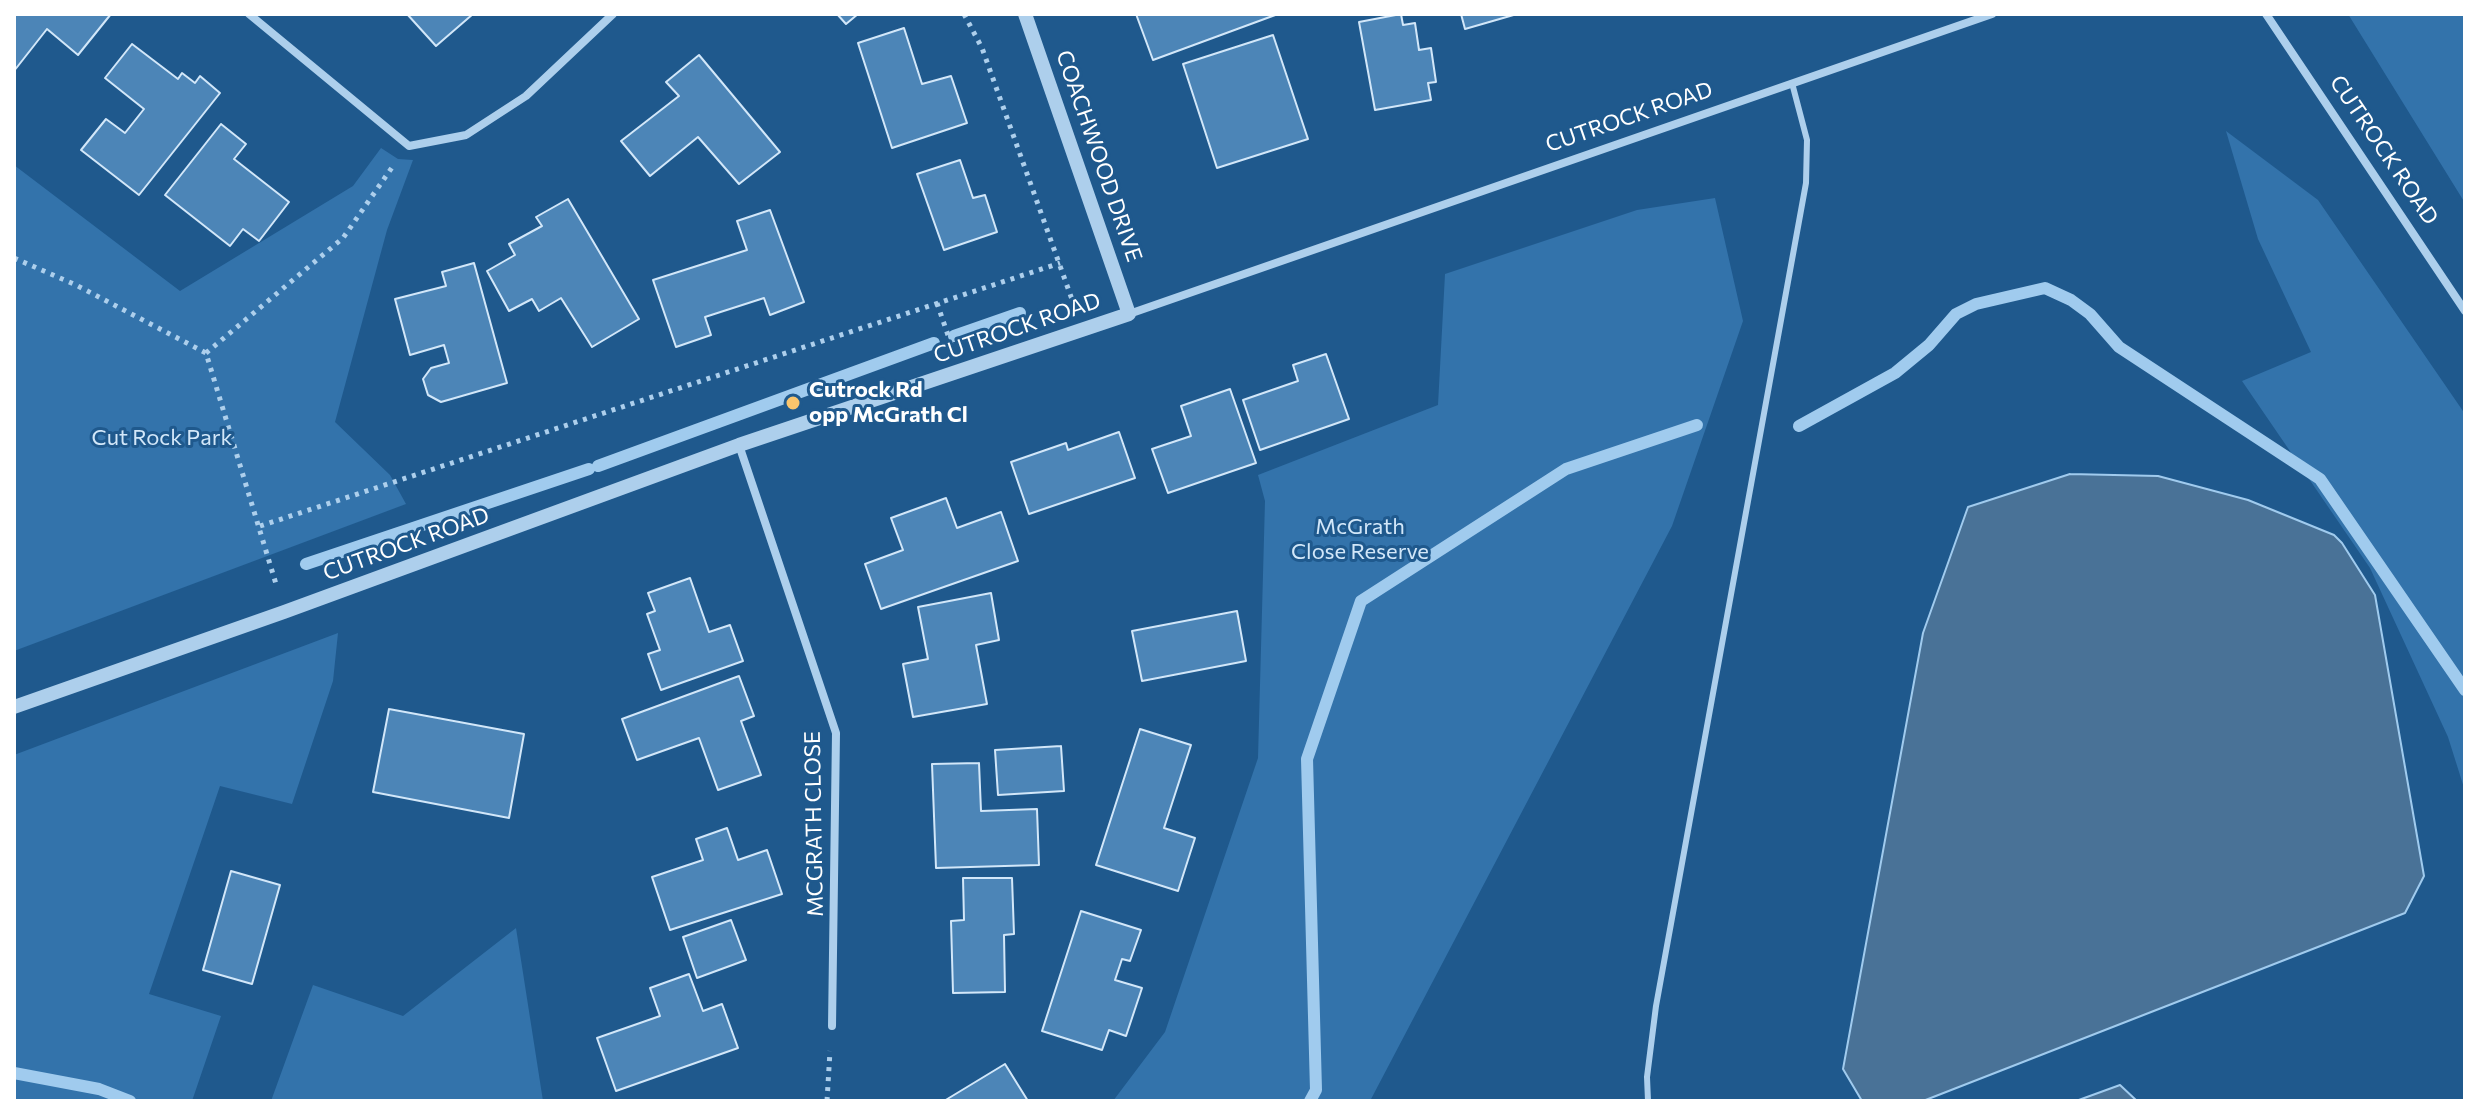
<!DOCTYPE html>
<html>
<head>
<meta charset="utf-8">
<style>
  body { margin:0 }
  #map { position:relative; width:2479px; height:1115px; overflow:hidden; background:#1f598d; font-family:Commissioner,sans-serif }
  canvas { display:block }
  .frame { position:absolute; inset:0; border:16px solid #fff; pointer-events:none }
</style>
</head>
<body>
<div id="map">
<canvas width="2479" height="1115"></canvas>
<div class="frame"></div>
</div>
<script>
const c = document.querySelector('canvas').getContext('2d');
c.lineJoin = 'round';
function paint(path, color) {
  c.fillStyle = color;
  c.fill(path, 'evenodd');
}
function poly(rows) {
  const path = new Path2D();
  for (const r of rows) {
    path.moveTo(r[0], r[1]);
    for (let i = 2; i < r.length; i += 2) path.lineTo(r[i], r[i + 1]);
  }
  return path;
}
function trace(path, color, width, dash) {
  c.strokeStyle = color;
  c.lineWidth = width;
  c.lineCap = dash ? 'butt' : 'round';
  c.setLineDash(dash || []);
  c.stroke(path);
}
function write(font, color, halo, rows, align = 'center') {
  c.font = font + ' Commissioner,sans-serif';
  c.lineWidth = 6;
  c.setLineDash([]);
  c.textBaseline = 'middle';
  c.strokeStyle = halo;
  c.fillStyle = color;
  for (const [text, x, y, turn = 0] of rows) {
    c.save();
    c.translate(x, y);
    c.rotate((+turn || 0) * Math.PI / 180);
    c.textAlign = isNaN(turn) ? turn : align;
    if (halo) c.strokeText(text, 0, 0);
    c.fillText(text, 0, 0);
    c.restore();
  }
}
paint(poly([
  [2348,14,2465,14,2465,203],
  [2226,131,2318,200,2465,414,2465,791,2448,737,2370,568,2242,381,2311,352,2258,239],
  [381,148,398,159,413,160,387,230,335,422,390,475,406,504,14,651,14,165,180,291,353,186],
  [1715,198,1743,321,1672,526,1370,1101,1113,1101,1165,1032,1258,758,1265,501,1258,475,1438,405,1445,274,1637,210],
  [338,633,333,681,292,804,220,786,149,994,221,1016,192,1101,14,1101,14,755],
  [516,928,543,1101,271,1101,313,985,403,1016]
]), '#3373ab');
const water = poly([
  [2070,474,2158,476,2248,500,2334,535,2342,543,2375,595,2424,876,2405,913,1923,1101,1862,1101,1843,1069,1923,633,1968,507,2070,474],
  [2120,1085,2137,1101,2076,1101,2120,1085]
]);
paint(water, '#497297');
trace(water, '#a0cbee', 2);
trace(poly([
  [954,336,1020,313],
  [1799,426,1895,373,1929,345,1956,314,1976,304,2045,288,2071,300,2090,314,2119,347,2320,479,2465,690],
  [598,466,934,343],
  [306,564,589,469],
  [14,1073,99,1089,130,1101],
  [1310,1101,1316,1090,1307,759,1361,601,1566,469,1697,425]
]), '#a0cbee', 12);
const building = poly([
  [14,14,111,14,78,55,47,29,14,71,14,14],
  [407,14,473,14,436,46,407,14],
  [837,14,858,14,846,24,837,14],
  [1136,14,1278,14,1153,60,1136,14],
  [1401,14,1403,25,1415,23,1419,50,1431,48,1436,82,1428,83,1431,100,1375,110,1359,22,1401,14],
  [1461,14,1517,14,1465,29,1461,14],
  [904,28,922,84,951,76,967,123,892,148,858,43,904,28],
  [1273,35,1308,139,1217,168,1183,64,1273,35],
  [132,44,178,79,182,73,195,83,200,76,220,93,139,195,81,150,106,119,125,133,144,109,105,78,132,44],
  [699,55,780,152,739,184,698,137,650,176,621,141,679,96,666,82,699,55],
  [221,124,246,144,234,159,289,202,259,241,243,229,230,246,165,195,221,124],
  [960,160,973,198,985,195,997,232,944,250,917,174,960,160],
  [568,199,639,319,592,347,561,298,539,311,532,299,509,311,487,271,515,255,509,244,542,226,536,217,568,199],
  [770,210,804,302,770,315,764,298,705,317,711,335,676,347,653,280,747,250,737,221,770,210],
  [474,263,507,383,441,402,428,395,423,379,431,368,449,363,444,345,410,355,395,299,446,286,442,272,474,263],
  [1326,354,1349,419,1260,450,1243,400,1298,381,1293,365,1326,354],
  [1230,389,1256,463,1168,493,1152,449,1191,436,1181,406,1230,389],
  [1119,432,1135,478,1029,514,1011,462,1066,443,1068,450,1119,432],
  [946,498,957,528,1001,512,1018,561,881,609,865,564,903,550,891,518,946,498],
  [690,578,709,632,730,625,743,661,661,690,648,654,660,650,647,614,655,611,648,593,690,578],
  [991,593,999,640,976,645,987,704,913,717,903,664,928,659,918,607,991,593],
  [1237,611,1246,661,1142,681,1132,631,1237,611],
  [739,676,754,716,741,721,761,775,718,790,699,738,637,760,622,719,739,676],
  [389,709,524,734,509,818,373,792,389,709],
  [1140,729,1191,745,1164,828,1195,838,1178,891,1096,865,1140,729],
  [1061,746,1064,791,998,795,995,750,1061,746],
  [979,763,981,811,1037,809,1039,865,936,868,932,764,979,763],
  [727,828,738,860,767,850,782,894,670,930,652,877,703,860,696,839,727,828],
  [231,871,280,885,252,984,203,970,231,871],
  [963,878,1012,878,1014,934,1004,935,1005,992,953,993,951,921,964,920,963,878],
  [1081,911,1141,930,1130,961,1122,959,1115,980,1142,988,1126,1036,1109,1030,1102,1050,1042,1031,1081,911],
  [731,920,746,960,697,978,683,937,731,920],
  [689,974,703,1011,722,1004,738,1048,616,1091,597,1038,660,1016,650,988,689,974],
  [1005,1064,1028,1101,944,1101,1005,1064]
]);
paint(building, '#4c85b7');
trace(building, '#d2e7f9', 2);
trace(poly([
  [964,14,982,48,1074,305],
  [14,258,76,285,206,353,276,584],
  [937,303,951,344],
  [206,353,343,238,393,166],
  [260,526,1060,263],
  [827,1101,830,1051]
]), '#adcfec', 5, [4, 6]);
trace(poly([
  [1648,1101,1647,1077,1656,1006,1806,183,1807,140,1792,83]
]), '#adcfec', 6);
trace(poly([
  [249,14,409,146,466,135,526,96,613,14],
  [2266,14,2465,311],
  [1129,314,1992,14],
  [739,445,836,733,832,1026]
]), '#adcfec', 8);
trace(poly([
  [14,707,284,612,739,445,1129,314,1025,14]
]), '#adcfec', 14);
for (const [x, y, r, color] of [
  [793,403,8,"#fac56d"]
]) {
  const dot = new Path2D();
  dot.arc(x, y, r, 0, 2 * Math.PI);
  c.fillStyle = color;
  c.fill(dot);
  trace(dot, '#1f598d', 3);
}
write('22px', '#fff', '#1f598d', [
  ["CUTROCK ROAD",1629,117,-19],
  ["CUTROCK ROAD",2384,150,56],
  ["COACHWOOD DRIVE",1099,156,71],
  ["CUTROCK ROAD",1017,328,-19],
  ["CUTROCK ROAD",406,544,-20],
  ["MCGRATH CLOSE",814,824,-91]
]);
write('bold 22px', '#fff', '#1f598d', [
  ["Cutrock Rd",809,390],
  ["opp McGrath Cl",809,415]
], 'left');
write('22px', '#d2e7f9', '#1f598d', [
  ["Cut Rock Park",162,438],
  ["McGrath",1360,527],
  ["Close Reserve",1360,552]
]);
</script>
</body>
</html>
